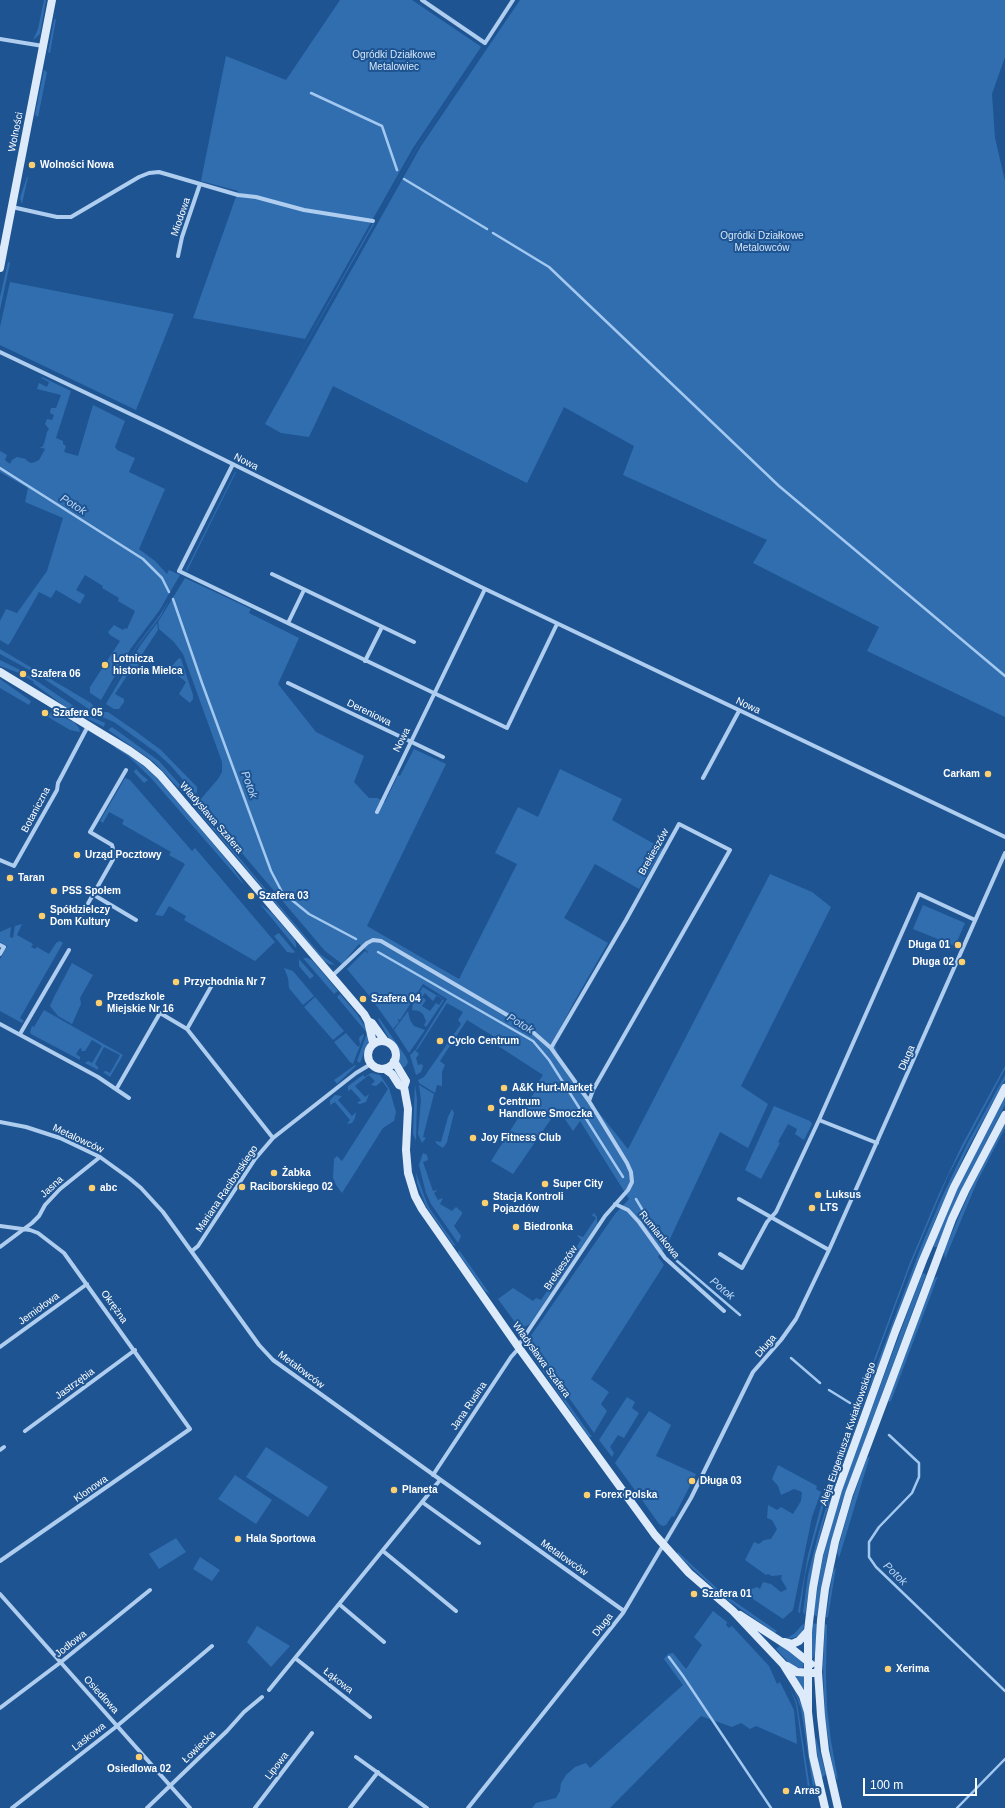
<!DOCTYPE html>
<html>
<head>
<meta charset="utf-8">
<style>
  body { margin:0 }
  #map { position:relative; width:1005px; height:1808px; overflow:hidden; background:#1e5492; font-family:Arial,sans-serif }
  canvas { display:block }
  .scale { position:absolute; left:863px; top:1778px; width:114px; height:18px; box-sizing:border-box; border:2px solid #fff; border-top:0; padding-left:5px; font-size:12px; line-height:14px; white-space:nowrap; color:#fff; -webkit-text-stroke:3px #1e5492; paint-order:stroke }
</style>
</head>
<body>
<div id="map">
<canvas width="1005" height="1808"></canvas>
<div class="scale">100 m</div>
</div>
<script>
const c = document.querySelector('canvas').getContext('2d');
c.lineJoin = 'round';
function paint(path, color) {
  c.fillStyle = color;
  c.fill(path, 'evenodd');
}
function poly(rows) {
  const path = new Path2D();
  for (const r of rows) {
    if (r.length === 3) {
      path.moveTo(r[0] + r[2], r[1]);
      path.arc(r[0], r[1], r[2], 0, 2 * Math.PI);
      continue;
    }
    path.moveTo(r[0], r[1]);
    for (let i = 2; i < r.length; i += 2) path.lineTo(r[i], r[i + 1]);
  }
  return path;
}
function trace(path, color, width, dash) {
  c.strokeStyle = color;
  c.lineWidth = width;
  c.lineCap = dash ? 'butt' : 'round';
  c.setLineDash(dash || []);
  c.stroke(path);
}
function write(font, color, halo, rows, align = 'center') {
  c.font = font + ' Arial,sans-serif';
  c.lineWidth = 4;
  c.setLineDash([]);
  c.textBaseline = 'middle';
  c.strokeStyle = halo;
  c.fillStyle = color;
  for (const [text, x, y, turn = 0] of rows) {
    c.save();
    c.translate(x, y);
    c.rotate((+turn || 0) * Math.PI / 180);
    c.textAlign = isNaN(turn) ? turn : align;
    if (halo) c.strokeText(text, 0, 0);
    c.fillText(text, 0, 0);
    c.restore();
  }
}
paint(poly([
  [44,0,46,0,40,34,33,40,38,29],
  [340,0,412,0,480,46,481,47,413,148,305,339,193,318,238,191,201,181,226,56,286,80],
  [520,0,1005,0,1005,57,992,94,995,138,1005,181,1005,717,867,651,879,627,753,563,767,540,623,475,634,446,564,407,527,483,333,386,309,437,281,433,265,424,421,146],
  [56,19,50,53,48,52,54,20],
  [484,48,418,146,376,219,417,147],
  [44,70,47,72,38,117,35,115],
  [27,177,28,177,22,204,20,198],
  [373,223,374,224,282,386,300,354],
  [8,262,10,263,0,310,0,297],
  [10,282,174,314,136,410,0,345,0,327],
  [42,377,71,391,56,438,63,441,63,444,66,446,64,452,78,456,93,405,125,421,115,447,117,450,135,458,129,472,165,489,139,549,155,561,167,574,169,570,180,575,159,611,131,648,101,700,90,693,90,687,120,641,110,635,108,632,114,625,123,630,125,628,127,629,135,611,118,601,119,598,102,588,103,586,85,575,76,590,85,595,80,604,56,590,51,598,39,592,10,643,8,645,0,640,0,621,6,609,17,613,47,571,63,518,25,502,28,488,0,472,0,451,7,455,5,460,10,464,12,460,17,457,26,459,27,461,31,463,35,462,39,460,44,451,45,449,39,447,42,447,44,444,47,432,49,429,45,424,47,419,52,420,54,415,50,413,51,408,56,408,61,395,37,389,39,383,47,387,49,382,41,378],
  [235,472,236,472,187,571,186,570],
  [185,578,251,609,249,613,299,638,278,684,316,732,364,756,354,782,369,798,377,798,385,802,398,775,400,776,414,749,446,764,367,926,459,979,517,864,495,853,518,807,538,817,560,769,622,799,612,820,663,849,639,889,595,864,564,918,608,943,574,1002,554,1041,557,1053,584,1094,628,1149,770,874,812,892,831,907,741,1086,768,1104,748,1148,720,1132,668,1243,658,1257,664,1265,591,1379,609,1392,601,1404,607,1411,594,1433,528,1340,615,1214,629,1199,580,1121,573,1131,558,1109,513,1174,491,1161,541,1082,539,1081,543,1075,495,1044,496,1041,492,1038,493,1036,467,1020,440,1061,445,1065,442,1072,442,1086,437,1085,435,1093,419,1083,418,1080,424,1077,461,1024,458,1020,463,1012,447,1003,417,1050,416,1049,447,999,423,984,400,1020,397,1019,399,1022,393,1029,371,998,347,969,365,951,367,953,368,952,359,944,342,964,325,951,202,806,200,800,218,779,222,772,222,762,183,654,174,642,159,629,158,622],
  [169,600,160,617,136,648,104,701,136,647,160,615],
  [157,623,158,630,137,662,141,671,137,671,132,668,115,694,124,699,124,702,119,709,114,709,106,704,107,702,140,646],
  [0,649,91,703,94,707,93,712,37,674,0,654],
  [179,658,181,659,193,695,193,699,190,703,179,694,186,682,172,671,174,668,172,666],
  [0,660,20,670,19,673,0,666],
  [28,675,87,715,105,723,104,727,67,708,33,683,34,682,26,677],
  [0,679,31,701,29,705,0,688],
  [51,712,74,722,79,728,80,732,70,730,48,717],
  [104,712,108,712,134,730,161,750,197,787,197,792,195,794,171,766,157,753,114,722,100,716,100,713],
  [112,727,159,761,190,796,185,795,154,762,108,730],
  [115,747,132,756,161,781,231,865,245,886,151,778,128,756,115,748],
  [136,769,143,776,148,780,144,783,134,772],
  [125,778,130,780,192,851,195,848,275,942,255,961,184,920,186,916,169,906,163,916,155,915,185,864,169,855,171,852,122,824,124,820,109,812,103,823,100,821],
  [196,806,320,954,335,965,329,964,324,961,197,810],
  [260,904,272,913,294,939,296,944,296,948],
  [923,905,965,923,955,946,913,929],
  [22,924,17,935,33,944,31,947,35,949,37,947,49,954,56,943,60,941,63,943,20,1018,24,1021,22,1023,0,1011,0,959,7,946,0,942,0,932,11,927,10,937,13,938,15,926],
  [279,933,295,952,293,953,287,952,274,936],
  [303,958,307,958,312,960,338,991,334,994],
  [299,959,314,976,310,979,299,966],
  [72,963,93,975,80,998,81,1004,72,1024,58,1016,50,1006,54,997],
  [284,968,293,971,314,996,303,1005,289,988,288,978],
  [423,987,444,1000,426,1027,424,1025,426,1021,423,1014,419,1011,412,1010,413,1003],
  [425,993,433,1001,437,995,443,999,439,1005,436,1003,430,1011,422,1006,426,1000,422,997],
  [340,994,357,1014,369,1033,369,1040,360,1063,357,1061,367,1033,337,997],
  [315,997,344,1031,333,1040,304,1007],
  [44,1010,123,1055,110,1077,103,1072,106,1071,110,1073,120,1055,104,1047,95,1064,98,1067,98,1070,85,1063,88,1061,92,1063,102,1046,92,1040,85,1051,81,1051,82,1049,80,1048,76,1054,80,1057,80,1060,31,1034,30,1032,32,1026,34,1027],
  [408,1011,410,1020,414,1026,425,1030,409,1053,394,1030],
  [379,1018,406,1057,408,1062,406,1066,401,1069,399,1062,399,1048,394,1042,388,1037,378,1019],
  [346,1033,358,1047,360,1045,359,1038,363,1034,364,1035,353,1064,350,1062,334,1042],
  [415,1050,419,1054,416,1058,418,1065,422,1064,423,1066,421,1072,416,1075,410,1055],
  [355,1065,356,1066,337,1084,334,1080],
  [1005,1066,1005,1069,948,1176,909,1269,829,1487,812,1547,805,1575,800,1613,798,1612,808,1555,823,1498,909,1265,938,1196,962,1145],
  [372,1073,380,1075,389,1088,396,1112,394,1121,383,1128,342,1193,336,1185,333,1178,334,1159,337,1156,342,1161,388,1089,382,1081,376,1086,371,1085,375,1081,369,1075,355,1086,365,1097,369,1094,366,1102,360,1104,357,1103,361,1100,351,1089,348,1091,348,1086,363,1075,365,1077,369,1074],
  [1005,1075,1005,1080,966,1152,935,1220,864,1403,824,1520,814,1559,805,1615,803,1612,808,1575,819,1531,834,1480,859,1412,922,1244,942,1197,968,1142],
  [415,1084,417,1099,416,1141,413,1134],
  [419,1085,434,1094,423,1137,426,1138,422,1143,418,1134,421,1100],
  [335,1095,342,1096,338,1100,352,1116,356,1112,355,1118,352,1123,347,1124,350,1120,335,1102,330,1105,330,1100],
  [1005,1096,1005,1105,964,1185,937,1247,934,1247,933,1245,966,1170],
  [774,1106,810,1121,812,1124,804,1140,795,1134,797,1129,788,1124,778,1142,780,1143,761,1179,745,1170],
  [452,1109,454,1113,447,1142,443,1148,437,1144,435,1141,441,1142,448,1117],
  [1005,1122,1005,1128,977,1182,945,1259,944,1251,970,1191],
  [423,1153,427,1155,428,1160,423,1162,433,1191,438,1190,434,1193,438,1200,443,1198,440,1204,452,1211,456,1207,462,1212,462,1214,454,1226,461,1236,458,1243,431,1204,426,1193,419,1165],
  [245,1164,232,1184,225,1181,227,1179],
  [416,1173,428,1206,456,1246,453,1245,426,1206,417,1183],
  [594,1213,597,1217,597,1224,530,1324,520,1329,498,1299,513,1288,533,1301,536,1298,541,1300,555,1279,551,1275,557,1277,568,1259,564,1255,570,1257,581,1240,577,1235,583,1237,596,1218,592,1215],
  [459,1250,490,1294,485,1291,458,1253],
  [924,1273,926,1275,841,1505,827,1558,817,1616,813,1615,823,1557,837,1504,879,1389,922,1274],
  [938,1276,891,1401,889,1402,888,1401,934,1279],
  [527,1346,592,1437,589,1437,530,1353],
  [627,1397,635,1402,632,1408,639,1413,624,1438,618,1435,610,1447,614,1453,612,1457,599,1440],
  [649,1411,671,1425,656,1456,696,1474,674,1517,672,1516,666,1525,663,1526,659,1524,640,1497,642,1496,639,1492,637,1493,615,1463],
  [266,1447,328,1487,308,1517,246,1477],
  [870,1456,839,1558,837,1552,849,1509,866,1459],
  [778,1465,817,1486,816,1489,821,1492,812,1517,793,1610,783,1619,753,1599,752,1594,746,1593,747,1591,757,1587,760,1589,763,1582,771,1584,781,1592,787,1589,781,1579,782,1575,772,1576,768,1574,766,1575,745,1560,754,1542,759,1544,764,1540,771,1539,777,1529,772,1520,767,1518,768,1505,777,1510,781,1507,793,1514,801,1501,802,1492,794,1489,781,1495,778,1486,772,1479],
  [235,1475,272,1500,256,1524,218,1499],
  [176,1538,186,1552,159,1569,149,1554],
  [678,1552,722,1593,777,1631,775,1633,726,1599,694,1570,677,1554],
  [200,1557,220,1570,212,1581,193,1569],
  [836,1567,828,1617,826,1617,833,1571],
  [713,1611,727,1622,726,1625,729,1628,732,1626,769,1666,777,1684,780,1682,794,1710,797,1744,756,1726,750,1729,741,1723,732,1727,701,1716,610,1808,532,1808,536,1803,556,1798,560,1791,561,1783,566,1775,575,1767,586,1763,590,1768,683,1685,664,1659,668,1654,673,1653,686,1669,702,1645,694,1637],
  [812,1623,817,1624,815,1654,812,1660,811,1654],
  [804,1624,803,1631,797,1637,786,1639,795,1633,802,1625],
  [825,1624,827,1625,826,1674,827,1707,831,1741,838,1780,834,1775,825,1718,823,1666],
  [257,1626,290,1646,271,1667,247,1642],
  [781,1645,804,1661,803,1667,801,1669,791,1665,776,1649],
  [795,1675,804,1676,806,1696,794,1676],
  [793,1687,804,1710,807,1743,815,1783,813,1787,801,1709],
  [790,1688,797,1703,810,1788,808,1788,796,1704],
  [816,1738,826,1774,823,1777,821,1776,818,1757,815,1739]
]), '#316eb0');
trace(poly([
  [311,93,382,126,397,170],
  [404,179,487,229],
  [493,233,549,267,779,486,1005,676],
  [0,468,143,559,162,578,169,592],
  [173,599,202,683,271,871,282,892,309,914,356,939],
  [378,952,533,1041,549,1060,623,1177],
  [636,1199,664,1246,677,1261,740,1315],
  [791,1358,820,1383],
  [829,1390,850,1403],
  [889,1435,919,1463,919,1477,912,1493,879,1527,869,1542,869,1557,876,1567,1005,1691],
  [669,1657,683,1676,771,1808],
  [957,1808,1005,1759]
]), '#a2c8f0', 2.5);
trace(poly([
  [422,0,485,43,513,0],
  [0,39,43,46],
  [12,207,57,217,71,217,139,177,149,173,159,172,238,195,256,197,304,210,373,221],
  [178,256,182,237,200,184],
  [0,352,164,430,481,587,1005,837],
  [233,464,179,571,507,728,557,624],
  [272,574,414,642],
  [288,623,304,590],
  [365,661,382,627],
  [288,683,443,757],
  [703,778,739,711],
  [377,812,485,589],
  [0,860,14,866,57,790,58,783,88,726],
  [94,895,136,920],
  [82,914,115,856,112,845,90,832,126,770],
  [0,945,4,947,0,954],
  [332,976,367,943,373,940,381,941,526,1026,551,1048],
  [212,985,187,1029,273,1138],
  [0,1024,98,1077,129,1098],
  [20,1034,69,950],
  [117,1088,160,1013,187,1029],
  [819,1120,877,1143],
  [0,1122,26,1127,60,1138,100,1157,129,1178,141,1188,163,1212,259,1345,273,1360,624,1611],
  [739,1199,829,1250],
  [615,1204,628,1210,639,1222,665,1258,724,1311],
  [0,1226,30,1230,38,1233,64,1253,190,1429,0,1561],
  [0,1247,32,1223,39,1216,45,1205,60,1189,100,1157],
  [192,1251,198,1246,255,1159,273,1138,356,1073,371,1064],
  [720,1254,742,1268,767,1222,776,1212,819,1120,919,894,975,920],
  [518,1346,605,1216,628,1190,632,1182,631,1172,627,1163,589,1101,593,1090,730,850,679,824,626,920,551,1048,589,1101],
  [0,1347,87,1284],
  [25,1431,135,1350],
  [0,1450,4,1447],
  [433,1475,511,1357,519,1348],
  [422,1502,479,1543],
  [383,1551,456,1611],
  [0,1594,190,1808],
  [339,1604,384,1642],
  [295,1658,370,1717],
  [269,1690,440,1480],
  [0,1708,61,1662,150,1590],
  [356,1757,427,1808],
  [12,1808,117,1726,212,1646],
  [147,1808,227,1731,244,1712,262,1697],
  [255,1808,312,1733],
  [350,1808,378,1772],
  [468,1808,623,1613,691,1498,753,1372,781,1340,796,1319,829,1250,1005,853]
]), '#afcdee', 4);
trace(poly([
  [0,268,52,0],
  [0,672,130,751,147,763,160,775,364,1014,368,1021,373,1043],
  [368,1021,372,1023,385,1041],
  [382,1055,14],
  [394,1061,406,1081,404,1087,408,1109,406,1150,408,1173,415,1196,422,1209,519,1348,655,1535,689,1573,733,1611,783,1664,803,1696,808,1712],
  [385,1069,392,1074,399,1085,404,1087],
  [740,1615,791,1648,811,1664],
  [784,1642,792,1644,799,1641,808,1631],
  [787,1666,797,1672,813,1673],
  [825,1808,813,1756,808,1712,808,1631,813,1588,819,1555,838,1490,895,1332,923,1260,954,1187,1005,1088],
  [838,1808,825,1751,821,1716,818,1672,821,1620,825,1589,835,1542,849,1494,952,1219,965,1191,1005,1115]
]), '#dceafa', 8);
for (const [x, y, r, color] of [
  [32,165,4,"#fdcf6e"],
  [105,665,4,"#fdcf6e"],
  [23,674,4,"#fdcf6e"],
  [45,713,4,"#fdcf6e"],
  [988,774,4,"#fdcf6e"],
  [77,855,4,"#fdcf6e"],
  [10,878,4,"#fdcf6e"],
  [54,891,4,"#fdcf6e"],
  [251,896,4,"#fdcf6e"],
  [42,916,4,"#fdcf6e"],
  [958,945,4,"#fdcf6e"],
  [962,962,4,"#fdcf6e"],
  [176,982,4,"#fdcf6e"],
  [363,999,4,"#fdcf6e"],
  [99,1003,4,"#fdcf6e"],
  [440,1041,4,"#fdcf6e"],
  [504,1088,4,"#fdcf6e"],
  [491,1108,4,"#fdcf6e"],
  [473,1138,4,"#fdcf6e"],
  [274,1173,4,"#fdcf6e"],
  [545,1184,4,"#fdcf6e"],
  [242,1187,4,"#fdcf6e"],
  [92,1188,4,"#fdcf6e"],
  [818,1195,4,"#fdcf6e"],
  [485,1203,4,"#fdcf6e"],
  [812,1208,4,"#fdcf6e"],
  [516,1227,4,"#fdcf6e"],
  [692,1481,4,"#fdcf6e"],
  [394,1490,4,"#fdcf6e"],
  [587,1495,4,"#fdcf6e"],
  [238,1539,4,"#fdcf6e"],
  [694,1594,4,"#fdcf6e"],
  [888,1669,4,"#fdcf6e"],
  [139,1757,4,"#fdcf6e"],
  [786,1791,4,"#fdcf6e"]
]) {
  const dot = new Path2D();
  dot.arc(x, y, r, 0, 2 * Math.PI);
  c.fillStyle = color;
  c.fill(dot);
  trace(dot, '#1e5492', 1.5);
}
write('10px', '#d5e7fa', '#1e5492', [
  ["Ogródki Działkowe",394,55],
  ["Metalowiec",394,67],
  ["Ogródki Działkowe",762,236],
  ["Metalowców",762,248]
]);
write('10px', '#fff', '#1e5492', [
  ["Wolności",16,132,-79],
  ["Miodowa",181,217,-71],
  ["Nowa",246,462,27],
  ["Nowa",748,706,25],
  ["Dereniowa",369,713,26],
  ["Nowa",402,740,-64],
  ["Botaniczna",36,810,-62],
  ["Władysława Szafera",211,818,49],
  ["Brekieszów",654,852,-61],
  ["Długa",907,1058,-66],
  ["Metalowców",78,1139,25],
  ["Jasna",52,1187,-42],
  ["Mariana Raciborskiego",227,1189,-56],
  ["Rumiankowa",659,1235,51],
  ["Brekieszów",561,1268,-56],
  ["Okrężna",114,1307,54],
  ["Jemiołowa",39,1309,-36],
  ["Długa",766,1346,-49],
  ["Władysława Szafera",541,1360,54],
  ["Metalowców",301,1370,37],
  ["Jastrzębia",75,1384,-36],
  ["Jana Rusina",469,1406,-56],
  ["Aleja Eugeniusza Kwiatkowskiego",848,1434,-71],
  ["Klonowa",91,1489,-35],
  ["Metalowców",564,1558,35],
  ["Długa",603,1625,-52],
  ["Jodłowa",71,1644,-38],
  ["Łąkowa",338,1681,38],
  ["Osiedlowa",101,1695,48],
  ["Laskowa",89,1737,-38],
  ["Łowiecka",199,1747,-44],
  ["Lipowa",277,1766,-53]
]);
write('bold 10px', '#fff', '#1e5492', [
  ["Wolności Nowa",40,165],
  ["Lotnicza",113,659],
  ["historia Mielca",113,671],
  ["Szafera 06",31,674],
  ["Szafera 05",53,713],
  ["Carkam",980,774,"right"],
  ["Urząd Pocztowy",85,855],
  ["Taran",18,878],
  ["PSS Społem",62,891],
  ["Szafera 03",259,896],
  ["Spółdzielczy",50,910],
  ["Dom Kultury",50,922],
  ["Długa 01",950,945,"right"],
  ["Długa 02",954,962,"right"],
  ["Przychodnia Nr 7",184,982],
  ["Przedszkole",107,997],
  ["Miejskie Nr 16",107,1009],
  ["Szafera 04",371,999],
  ["Cyclo Centrum",448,1041],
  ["A&K Hurt-Market",512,1088],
  ["Centrum",499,1102],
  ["Handlowe Smoczka",499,1114],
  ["Joy Fitness Club",481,1138],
  ["Żabka",282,1173],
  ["Super City",553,1184],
  ["Raciborskiego 02",250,1187],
  ["abc",100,1188],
  ["Luksus",826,1195],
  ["Stacja Kontroli",493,1197],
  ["Pojazdów",493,1209],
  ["LTS",820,1208],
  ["Biedronka",524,1227],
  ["Długa 03",700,1481],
  ["Planeta",402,1490],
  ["Forex Polska",595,1495],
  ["Hala Sportowa",246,1539],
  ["Szafera 01",702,1594],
  ["Xerima",896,1669],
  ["Osiedlowa 02",139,1769,"center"],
  ["Arras",794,1791]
], 'left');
write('italic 11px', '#bbd7f5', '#1e5492', [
  ["Potok",73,505,32],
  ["Potok",249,785,70],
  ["Potok",520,1024,30],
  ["Potok",722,1289,40],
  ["Potok",895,1574,44]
]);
</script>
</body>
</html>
